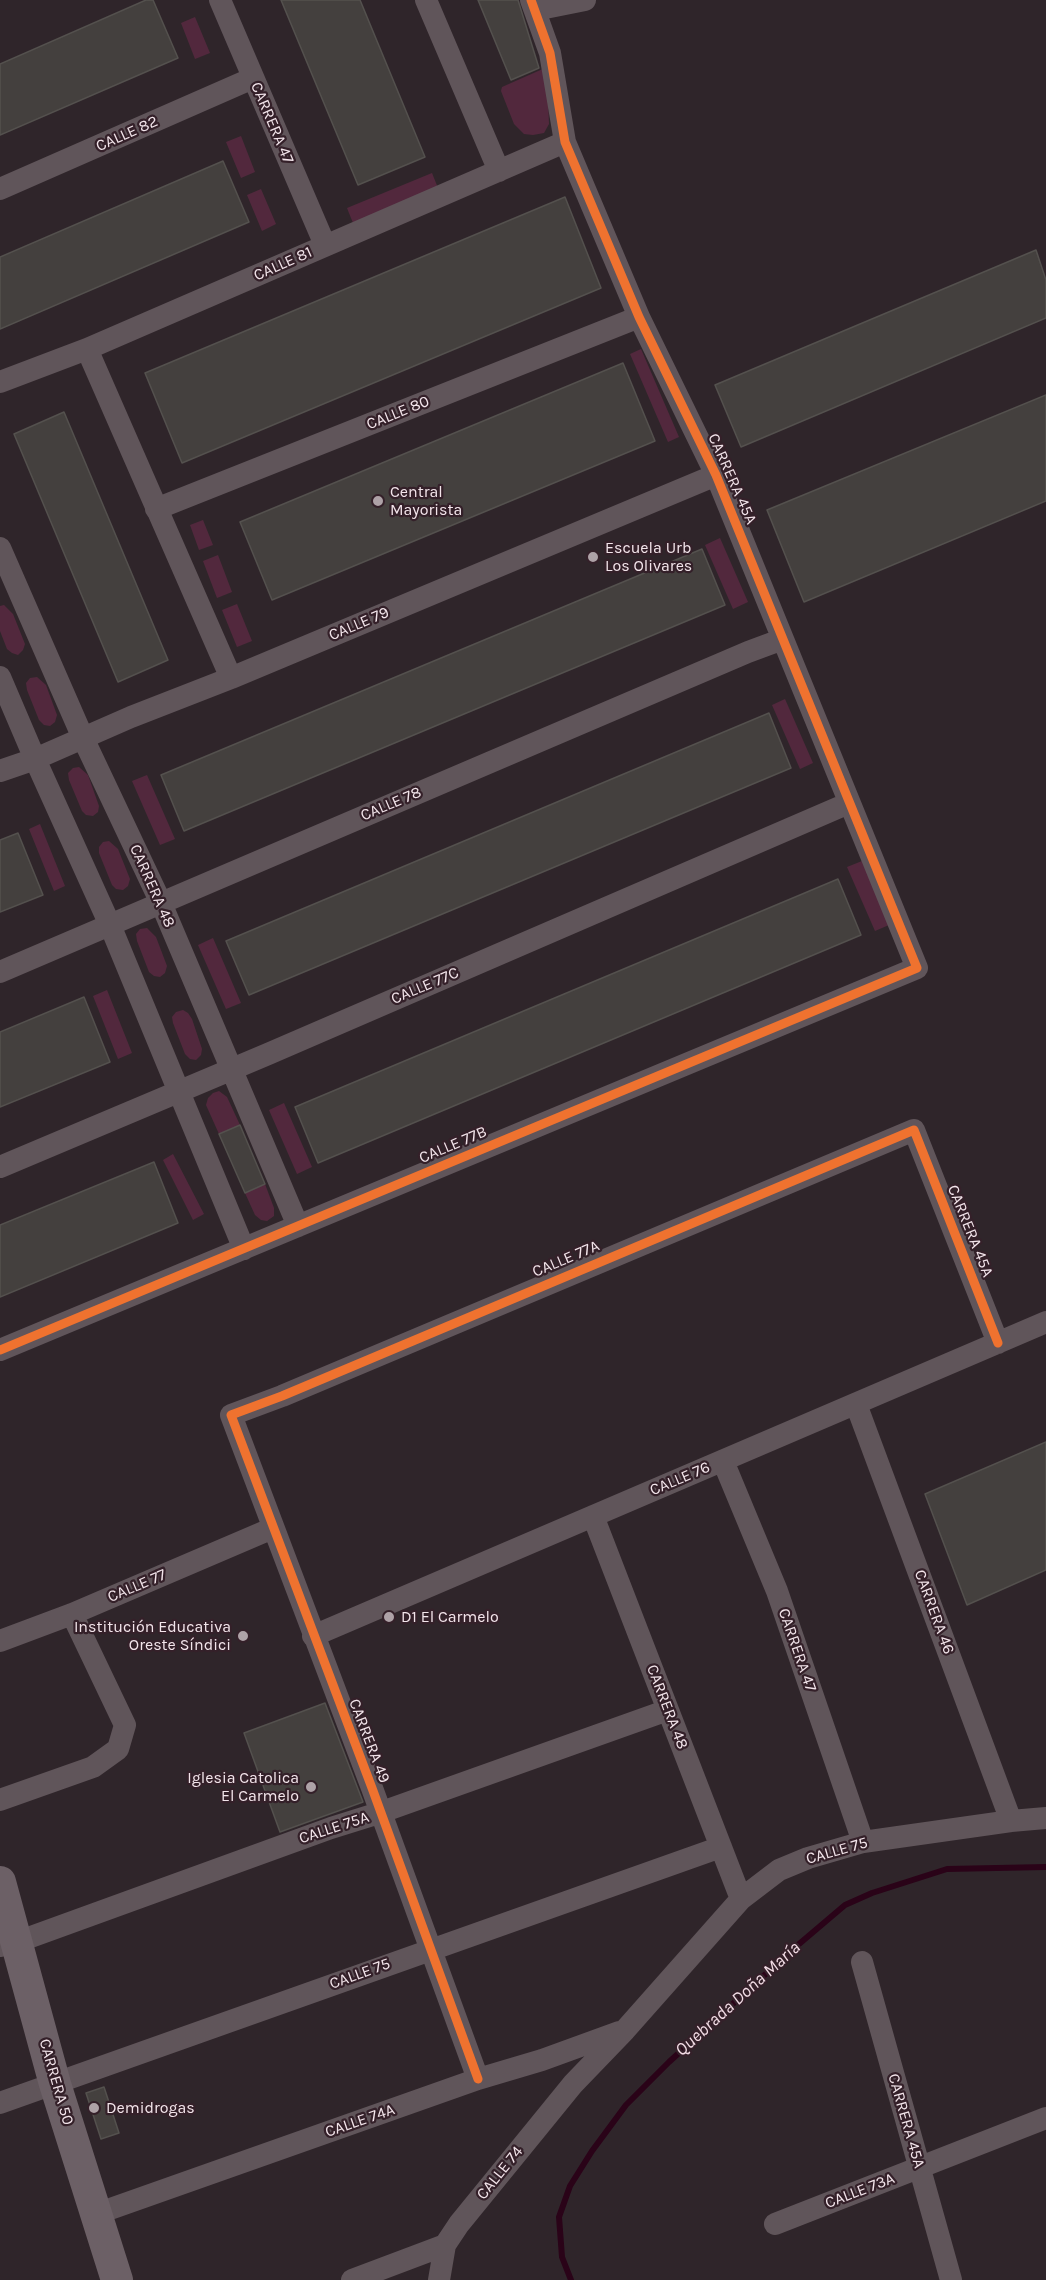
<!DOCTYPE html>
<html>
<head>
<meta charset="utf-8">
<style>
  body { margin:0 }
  canvas { display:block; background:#2f252a }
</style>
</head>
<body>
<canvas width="1046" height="2280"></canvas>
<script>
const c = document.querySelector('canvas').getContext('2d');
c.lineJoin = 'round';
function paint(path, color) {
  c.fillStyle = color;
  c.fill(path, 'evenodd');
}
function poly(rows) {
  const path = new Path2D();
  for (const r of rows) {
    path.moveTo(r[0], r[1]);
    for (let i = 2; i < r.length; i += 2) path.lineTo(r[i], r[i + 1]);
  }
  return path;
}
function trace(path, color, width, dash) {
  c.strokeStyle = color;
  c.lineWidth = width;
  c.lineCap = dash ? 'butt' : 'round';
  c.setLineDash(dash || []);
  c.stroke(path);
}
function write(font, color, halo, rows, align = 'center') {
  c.font = font + ' Karla,sans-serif';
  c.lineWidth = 4.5;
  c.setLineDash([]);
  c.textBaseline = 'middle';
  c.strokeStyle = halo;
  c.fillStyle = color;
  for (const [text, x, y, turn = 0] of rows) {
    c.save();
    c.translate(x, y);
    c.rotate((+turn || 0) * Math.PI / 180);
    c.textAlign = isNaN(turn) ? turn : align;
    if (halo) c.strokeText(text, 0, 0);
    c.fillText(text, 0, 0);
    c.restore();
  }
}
paint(poly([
  [195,17,210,53,195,59,181,23],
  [545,68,547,73,549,124,544,133,533,135,524,134,514,124,501,91,502,87],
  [241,136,255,172,241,178,226,142],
  [432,173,438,188,353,223,347,208],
  [261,189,276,224,262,231,247,195],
  [641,349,679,437,668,442,630,354],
  [203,520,213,545,199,550,190,525],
  [720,538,748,602,733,609,705,545],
  [218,555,232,592,217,598,203,561],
  [237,604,252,641,237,647,222,610],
  [4,605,13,614,25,644,23,650,18,655,12,653,7,649,0,631,0,606],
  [37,677,46,685,57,715,55,722,50,726,44,725,39,720,27,690,26,683,30,678],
  [785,699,813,763,800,769,772,705],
  [79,767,88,775,99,806,98,812,93,816,86,815,82,811,69,780,68,773,73,768],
  [147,775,175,839,160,845,132,781],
  [40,824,65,886,54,891,29,829],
  [109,841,118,849,130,879,128,886,123,890,116,889,112,885,99,853,99,847,103,842],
  [862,861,889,925,875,931,847,867],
  [147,928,156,937,167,966,165,973,160,977,154,976,149,972,137,941,136,934,140,929],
  [213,938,241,1003,226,1009,198,945],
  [107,990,132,1053,118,1059,93,996],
  [183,1010,188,1013,192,1019,202,1049,201,1055,196,1060,190,1059,185,1054,173,1023,172,1017,176,1012],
  [219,1091,227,1097,240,1125,219,1134,206,1105,208,1098,213,1093],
  [284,1103,312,1167,297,1174,269,1110],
  [173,1154,204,1214,193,1220,163,1160],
  [265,1184,274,1208,274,1216,267,1221,261,1220,255,1215,245,1193]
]), '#52283d');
trace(poly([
  [571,2280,562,2257,559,2217,570,2186,592,2151,626,2105,669,2062,792,1950,845,1905,872,1893,947,1869,1046,1867]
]), '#2a0318', 6);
const building = poly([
  [146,0,153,0,178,58,0,135,0,64,146,0],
  [281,0,360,0,425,157,358,185,281,0],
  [478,0,518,0,539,68,511,80,478,0],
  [223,161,249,222,0,329,0,257,223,161],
  [565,197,601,288,182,463,145,373,565,197],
  [1036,250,1046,280,1046,318,741,447,715,385,1036,250],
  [623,363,655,441,272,600,240,522,623,363],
  [1046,395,1046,501,804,602,767,510,1046,395],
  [64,412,168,660,118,682,14,434,64,412],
  [702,549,725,605,184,831,161,775,702,549],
  [769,713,791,768,249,995,226,941,769,713],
  [18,833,43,895,0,912,0,840,18,833],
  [838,879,861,935,318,1163,295,1107,838,879],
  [84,997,110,1062,0,1107,0,1032,84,997],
  [240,1125,265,1184,245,1193,219,1134,240,1125],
  [154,1162,178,1223,0,1297,0,1225,154,1162],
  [1046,1442,1046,1570,967,1605,925,1494,1046,1442],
  [325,1703,363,1802,280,1832,244,1733,325,1703],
  [104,2087,119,2133,101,2139,86,2093,104,2087]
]);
paint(building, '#44403e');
trace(building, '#54514e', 1.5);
trace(poly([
  [220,0,325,245],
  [426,0,499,171],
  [535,10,585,0],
  [0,189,253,78],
  [87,349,231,678],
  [0,382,87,349,565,142],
  [156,509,639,317],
  [0,548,83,738,161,903,298,1226],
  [0,677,35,759,110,925,244,1249],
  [0,771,35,759,131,717,231,678,716,475],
  [0,972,748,652,783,639],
  [0,1167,268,1054,849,803],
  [0,1350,917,968,716,475,639,317,565,142,550,53,531,0],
  [856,1404,1011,1821],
  [723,1461,777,1591,863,1842],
  [593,1516,741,1899],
  [313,1636,1046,1322],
  [0,1641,72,1614,273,1528],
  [0,1800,93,1767,118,1749,125,1725,72,1614],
  [0,1946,17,1942,331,1828,379,1813,668,1710],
  [862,1962,951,2280],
  [478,2079,372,1788,231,1415,282,1396,914,1130,998,1343],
  [0,2103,721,1847],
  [96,2214,478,2079,542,2060,619,2032],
  [775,2224,1046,2118],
  [352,2280,445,2245,459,2224,573,2084,625,2030,741,1899,779,1870,808,1858,863,1842,1011,1821,1046,1818],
  [439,2280,445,2245]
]), '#60555a', 22);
trace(poly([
  [0,1882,55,2084,117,2280]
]), '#6c6066', 32);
trace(poly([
  [0,1350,917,968,716,475,639,317,565,142,550,53,531,0],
  [478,2079,372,1788,231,1415,282,1396,914,1130,998,1343]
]), '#ef722f', 9);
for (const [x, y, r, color] of [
  [378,501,6,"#aea2a7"],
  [593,557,6,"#aea2a7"],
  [389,1617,6,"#aea2a7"],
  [243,1636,6,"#aea2a7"],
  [311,1787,6,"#aea2a7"],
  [94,2108,6,"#aea2a7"]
]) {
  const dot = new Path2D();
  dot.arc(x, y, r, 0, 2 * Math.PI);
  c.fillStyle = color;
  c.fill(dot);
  trace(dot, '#342029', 2);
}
write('16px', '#f3e5eb', '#342029', [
  ["CARRERA 47",272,123,67],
  ["CALLE 82",127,134,-24],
  ["CALLE 81",283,264,-24],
  ["CALLE 80",398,413,-22],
  ["CARRERA 45A",732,479,66],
  ["CALLE 79",359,624,-23],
  ["CALLE 78",391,804,-23],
  ["CARRERA 48",152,886,66],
  ["CALLE 77C",425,986,-23],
  ["CALLE 77B",453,1145,-23],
  ["CARRERA 45A",970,1231,68],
  ["CALLE 77A",566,1259,-23],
  ["CALLE 76",680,1479,-23],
  ["CALLE 77",137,1586,-23],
  ["CARRERA 46",934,1612,70],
  ["CARRERA 47",797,1650,71],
  ["CARRERA 48",667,1707,69],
  ["CARRERA 49",369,1741,69],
  ["CALLE 75A",334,1828,-18],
  ["CALLE 75",837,1851,-16],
  ["CALLE 75",360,1974,-20],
  ["CARRERA 50",56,2082,74],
  ["CALLE 74A",360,2121,-19],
  ["CARRERA 45A",906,2121,74],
  ["CALLE 74",500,2173,-51],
  ["CALLE 73A",860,2191,-21]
]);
write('16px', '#f3e5eb', '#342029', [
  ["Central",390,492],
  ["Mayorista",390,510],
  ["Escuela Urb",605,548],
  ["Los Olivares",605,566],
  ["D1 El Carmelo",401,1617],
  ["Institución Educativa",231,1627,"right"],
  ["Oreste Síndici",231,1645,"right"],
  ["Iglesia Catolica",299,1778,"right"],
  ["El Carmelo",299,1796,"right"],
  ["Demidrogas",106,2108]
], 'left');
write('italic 18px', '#f2dce5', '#342029', [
  ["Quebrada Doña María",738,1999,-42]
]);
</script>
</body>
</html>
